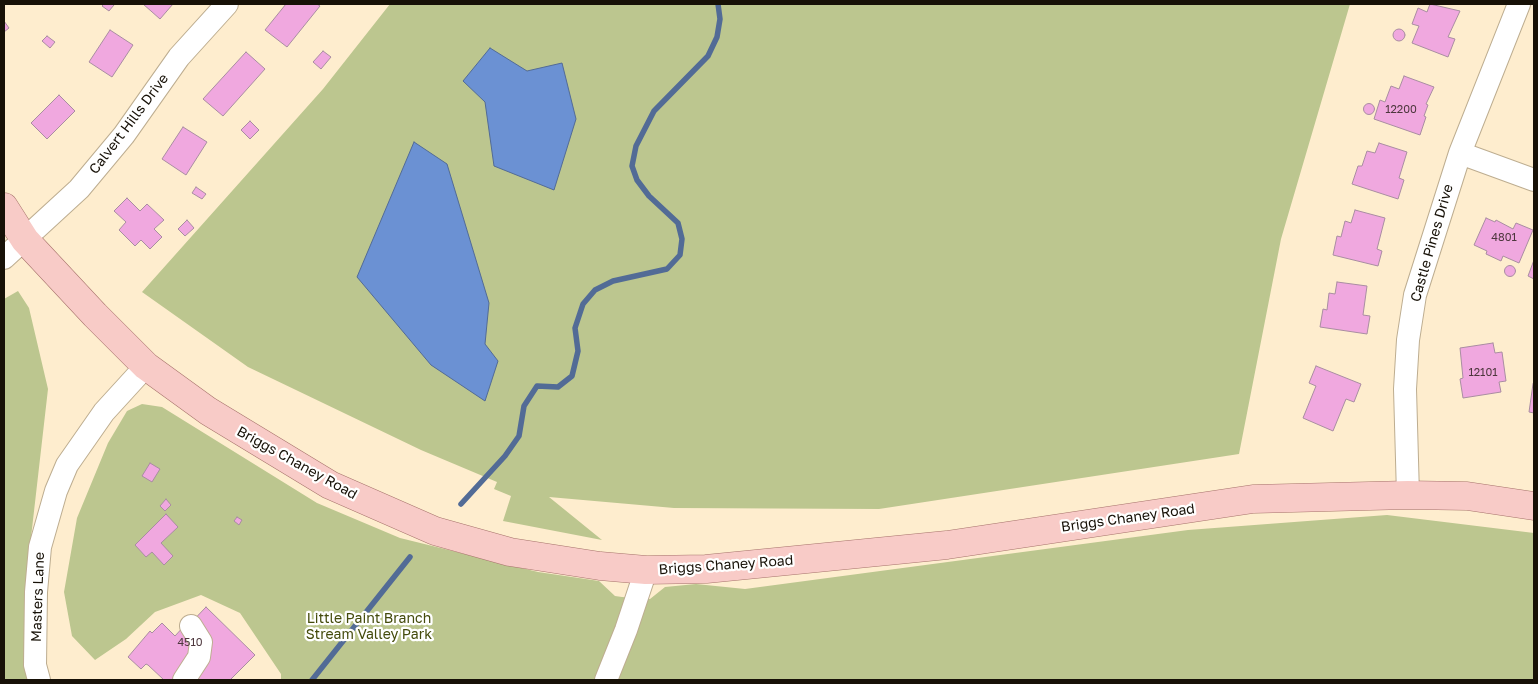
<!DOCTYPE html>
<html>
<head>
<meta charset="utf-8">
<style>
  body { margin:0 }
  #map { position:relative; width:1538px; height:684px; overflow:hidden; background:#feedce; font-family:"Golos Text",sans-serif }
  canvas { display:block }
  .frame { position:absolute; inset:0; border:5px solid #171107; pointer-events:none }
</style>
</head>
<body>
<div id="map">
<canvas width="1538" height="684"></canvas>
<div class="frame"></div>
</div>
<script>
const c = document.querySelector('canvas').getContext('2d');
c.lineJoin = 'round';
function paint(path, color) {
  c.fillStyle = color;
  c.fill(path, 'evenodd');
}
function poly(rows) {
  const path = new Path2D();
  for (const r of rows) {
    if (r.length === 3) {
      path.moveTo(r[0] + r[2], r[1]);
      path.arc(r[0], r[1], r[2], 0, 2 * Math.PI);
      continue;
    }
    path.moveTo(r[0], r[1]);
    for (let i = 2; i < r.length; i += 2) path.lineTo(r[i], r[i + 1]);
  }
  return path;
}
function trace(path, color, width, dash) {
  c.strokeStyle = color;
  c.lineWidth = width;
  c.lineCap = dash ? 'butt' : 'round';
  c.setLineDash(dash || []);
  c.stroke(path);
}
function write(font, color, halo, rows, align = 'center') {
  c.font = font + ' "Golos Text",sans-serif';
  c.lineWidth = 4.5;
  c.setLineDash([]);
  c.textBaseline = 'middle';
  c.strokeStyle = halo;
  c.fillStyle = color;
  for (const [text, x, y, turn = 0] of rows) {
    c.save();
    c.translate(x, y);
    c.rotate((+turn || 0) * Math.PI / 180);
    c.textAlign = isNaN(turn) ? turn : align;
    if (halo) c.strokeText(text, 0, 0);
    c.fillText(text, 0, 0);
    c.restore();
  }
}
paint(poly([
  [390,4,1350,4,1281,239,1239,454,879,509,674,508,549,497,602,540,503,521,511,496,494,489,497,482,421,450,248,367,142,292,323,89],
  [18,291,29,308,48,389,26,581,29,680,4,680,4,299],
  [142,404,162,407,317,503,400,538,538,572,599,581,615,596,622,597,650,599,665,587,696,584,745,589,1188,530,1387,515,1534,533,1534,680,281,680,281,674,240,613,201,595,155,612,126,639,95,660,72,636,64,592,77,518,108,443,127,411]
]), '#bcc68f');
const water = poly([
  [490,48,527,71,562,63,576,119,554,190,494,166,485,102,463,81,490,48],
  [414,142,447,164,489,303,485,344,498,361,485,401,431,365,357,277,414,142]
]);
paint(water, '#6b91d3');
trace(water, '#526b96', 1);
trace(poly([
  [461,504,505,456,519,436,524,406,537,386,558,387,572,376,578,351,575,328,583,304,595,290,613,281,667,269,680,255,682,239,678,223,649,196,637,180,632,166,636,146,654,111,708,56,717,37,720,19,718,4],
  [312,680,410,557]
]), '#526b96', 5.5);
const building = poly([
  [104,4,112,4,114,5,109,11,102,6,104,4],
  [143,4,173,4,160,19,143,4],
  [286,4,317,4,320,6,287,47,265,30,286,4],
  [1430,4,1460,11,1448,37,1455,39,1448,57,1412,43,1419,26,1412,24,1418,8,1427,12,1430,4],
  [4,21,9,28,4,32,4,21],
  [1399,35,6],
  [110,30,133,45,112,77,89,62,110,30],
  [47,36,55,42,50,48,42,41,47,36],
  [323,51,331,57,321,69,313,62,323,51],
  [246,52,265,69,223,116,203,99,246,52],
  [1404,76,1434,87,1426,104,1428,105,1424,116,1426,117,1420,135,1374,119,1380,100,1385,102,1391,86,1399,89,1404,76],
  [59,95,75,111,47,139,31,123,59,95],
  [1369,109,5.5],
  [250,121,259,130,250,139,241,130,250,121],
  [183,127,207,142,186,175,162,159,183,127],
  [1379,143,1407,152,1399,178,1404,180,1398,199,1352,184,1358,166,1362,166,1367,151,1375,153,1379,143],
  [196,187,206,194,202,199,192,193,196,187],
  [127,198,140,211,147,204,164,220,154,229,162,237,150,249,141,240,135,246,119,230,126,222,114,211,127,198],
  [1355,210,1385,218,1377,249,1382,251,1378,266,1333,255,1337,236,1341,237,1345,221,1351,223,1355,210],
  [1486,218,1495,222,1496,220,1513,229,1516,223,1533,230,1519,263,1503,256,1501,261,1486,254,1487,251,1474,245,1486,218],
  [187,220,194,228,185,236,178,229,187,220],
  [1534,260,1534,279,1528,276,1534,260],
  [1510,271,5.5],
  [1337,282,1367,286,1363,315,1370,316,1367,334,1320,327,1323,309,1327,310,1329,293,1335,294,1337,282],
  [1493,343,1495,353,1502,352,1506,381,1499,382,1501,392,1463,398,1460,379,1463,378,1460,348,1493,343],
  [1316,366,1361,384,1354,402,1346,399,1333,431,1303,418,1316,386,1309,383,1316,366],
  [1533,384,1534,385,1534,413,1529,412,1533,384],
  [150,463,160,469,152,482,142,476,150,463],
  [166,499,171,505,165,511,160,506,166,499],
  [166,514,178,527,161,543,173,556,164,565,152,552,146,557,135,545,166,514],
  [237,517,242,520,239,525,234,521,237,517],
  [206,607,255,655,230,680,164,680,148,665,146,664,141,669,128,657,150,631,152,633,162,623,175,636,185,625,187,627,206,607]
]);
paint(building, '#f0a8df');
trace(building, '#a98da1', 1);
const minor = poly([
  [1460,153,1534,180],
  [4,258,79,189,124,135,179,57,227,4],
  [1408,495,1405,389,1408,340,1415,295,1460,153,1519,4],
  [39,680,35,665,36,592,40,547,56,491,67,465,104,412,146,366],
  [184,680,199,657,201,642,191,626],
  [606,680,626,630,646,570]
]);
const major = poly([
  [4,207,25,240,95,315,146,366,208,411,330,485,435,531,510,552,600,566,646,570,706,569,947,545,1253,499,1408,495,1467,496,1534,506]
]);
trace(minor, '#bdad90', 24);
trace(major, '#a6736b', 29);
trace(minor, '#fff', 22);
trace(major, '#f8cbc7', 28);
write('11px', '#4d373d', null, [
  ["12200",1401,110],
  ["4801",1504,238],
  ["12101",1483,373],
  ["4510",190,643]
]);
write('14px', '#171107', '#fff', [
  ["Calvert Hills Drive",129,124,-53],
  ["Castle Pines Drive",1432,243,-74],
  ["Briggs Chaney Road",297,463,29],
  ["Briggs Chaney Road",1128,518,-8],
  ["Briggs Chaney Road",726,565,-4],
  ["Masters Lane",38,597,-88]
]);
write('14px', '#444b0c', '#fff', [
  ["Little Paint Branch",369,619],
  ["Stream Valley Park",369,635]
]);
</script>
</body>
</html>
